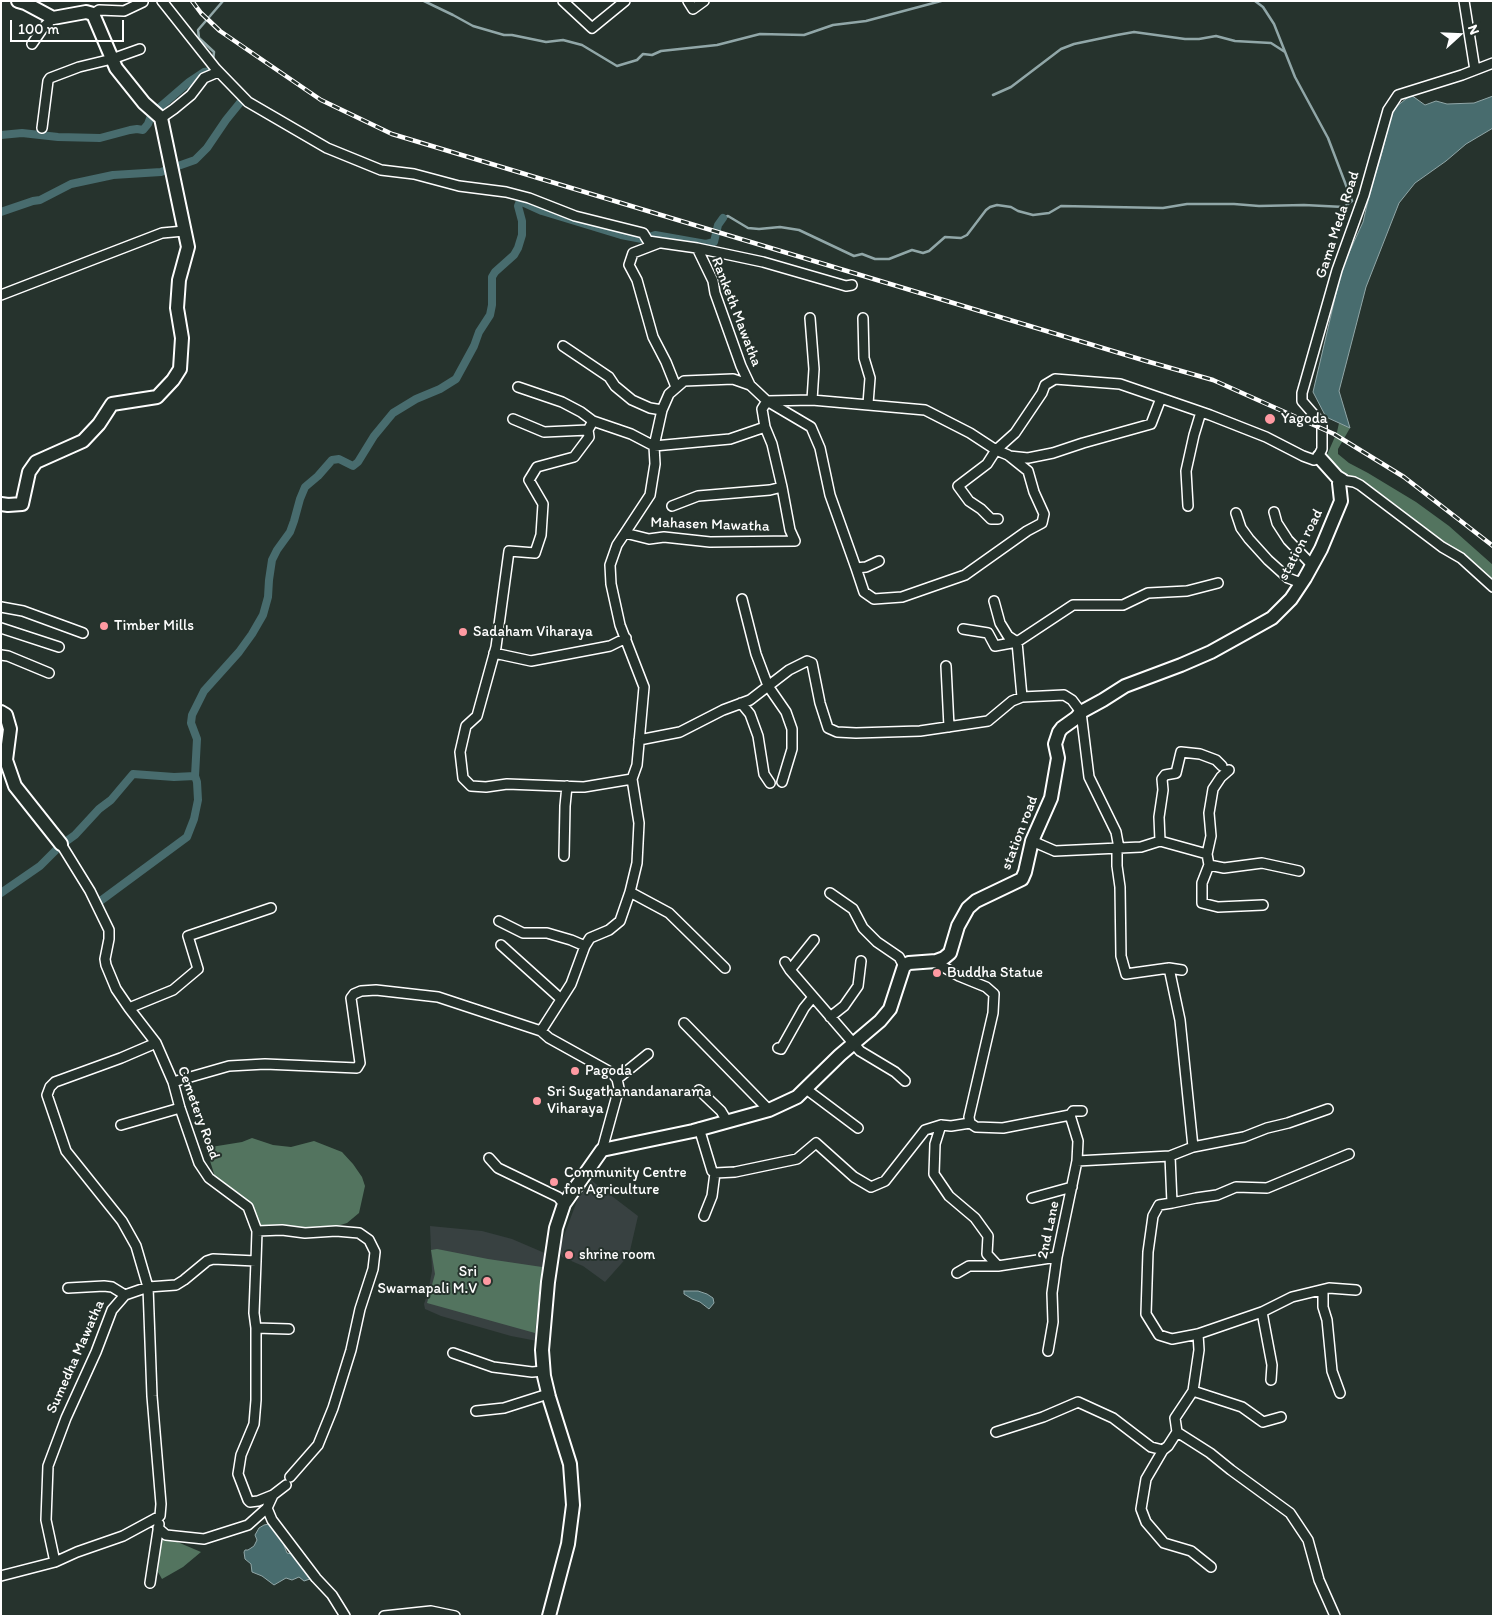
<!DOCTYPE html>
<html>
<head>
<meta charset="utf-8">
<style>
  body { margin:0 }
  #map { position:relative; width:1494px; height:1617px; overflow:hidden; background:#26332d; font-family:Itim,sans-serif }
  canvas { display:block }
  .frame { position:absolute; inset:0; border:2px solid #fff; pointer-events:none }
  .north { position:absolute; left:1434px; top:10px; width:50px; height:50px; -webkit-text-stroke:4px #26332d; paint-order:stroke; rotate:70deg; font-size:14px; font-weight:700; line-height:20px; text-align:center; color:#fff }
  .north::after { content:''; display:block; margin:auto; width:18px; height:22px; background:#fff; clip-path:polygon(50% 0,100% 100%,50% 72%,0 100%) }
  .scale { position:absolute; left:10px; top:20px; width:114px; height:22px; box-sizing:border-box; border:2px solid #fff; border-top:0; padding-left:6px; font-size:15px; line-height:18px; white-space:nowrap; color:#fff; -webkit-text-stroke:4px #26332d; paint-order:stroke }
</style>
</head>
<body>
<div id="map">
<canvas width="1494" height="1617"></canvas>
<div class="frame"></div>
<div class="north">N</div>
<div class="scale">100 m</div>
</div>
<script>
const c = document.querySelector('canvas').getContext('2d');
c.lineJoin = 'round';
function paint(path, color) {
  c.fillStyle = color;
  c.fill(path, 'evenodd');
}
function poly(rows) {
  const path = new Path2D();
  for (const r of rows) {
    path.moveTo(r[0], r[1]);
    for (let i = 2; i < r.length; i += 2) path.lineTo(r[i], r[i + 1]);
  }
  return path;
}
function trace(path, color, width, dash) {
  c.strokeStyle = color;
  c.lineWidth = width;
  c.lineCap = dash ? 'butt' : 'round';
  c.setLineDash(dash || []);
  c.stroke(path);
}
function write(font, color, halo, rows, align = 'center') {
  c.font = font + ' Itim,sans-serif';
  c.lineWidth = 4;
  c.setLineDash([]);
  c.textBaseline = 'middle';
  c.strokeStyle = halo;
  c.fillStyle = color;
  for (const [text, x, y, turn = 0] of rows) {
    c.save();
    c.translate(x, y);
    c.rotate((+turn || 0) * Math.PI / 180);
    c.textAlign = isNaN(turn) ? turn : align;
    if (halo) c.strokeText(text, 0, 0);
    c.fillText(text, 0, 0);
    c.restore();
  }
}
paint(poly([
  [592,1181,638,1216,629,1255,605,1282,583,1266,562,1257,559,1249,578,1198],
  [430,1226,482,1231,512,1239,547,1254,537,1341,511,1336,441,1316,425,1309,424,1304,428,1292,432,1271]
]), '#384141');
paint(poly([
  [1339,423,1350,428,1338,449,1338,454,1349,463,1368,473,1416,502,1449,526,1493,565,1493,581,1465,557,1410,519,1403,511,1334,466,1327,455,1337,432],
  [252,1138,273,1145,291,1147,314,1141,342,1152,353,1164,362,1177,365,1186,359,1213,347,1223,334,1227,315,1228,299,1228,283,1226,261,1226,258,1224,244,1199,215,1177,207,1151,211,1147,242,1142],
  [437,1249,488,1259,542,1267,535,1333,427,1303,435,1274,431,1250],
  [168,1538,201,1552,183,1567,162,1579,158,1572,161,1541]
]), '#53745f');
const water = poly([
  [1411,95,1425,105,1436,101,1447,104,1474,103,1493,96,1493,128,1466,144,1446,161,1415,183,1399,203,1366,287,1339,391,1350,428,1326,417,1313,392,1342,268,1363,222,1371,188,1381,156,1391,116,1397,106,1411,95],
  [684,1291,698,1291,707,1294,713,1298,714,1303,709,1309,700,1302,692,1299,684,1294,684,1291],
  [269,1524,281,1538,287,1553,292,1554,310,1579,304,1581,299,1577,292,1580,286,1578,274,1585,262,1576,252,1572,251,1564,245,1559,244,1552,245,1550,248,1550,254,1546,257,1540,255,1535,259,1528,264,1525,269,1524]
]);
paint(water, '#486c6e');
trace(water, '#91a7a8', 1);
trace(poly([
  [424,1,453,15,473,26,504,35,512,35,546,42,563,40,582,45,617,66,637,60,643,54,652,55,661,51,717,45,760,34,804,35,833,25,866,21,941,1],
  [213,61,214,52,199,38,198,30,223,1],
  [993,95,1011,87,1061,49,1074,44,1117,35,1134,32,1185,39,1199,39,1216,36,1235,41,1271,43,1285,52],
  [723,218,728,216,748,228,759,229,780,227,799,230,854,256,862,254,875,259,889,259,912,250,923,253,929,251,945,237,961,238,967,235,986,210,990,207,997,205,1011,207,1018,211,1033,215,1049,213,1061,206,1163,208,1187,204,1234,204,1259,206,1304,205,1344,207,1352,201,1328,138,1295,77,1274,24,1263,7,1255,1]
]), '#91a7a8', 2.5);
trace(poly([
  [1,135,22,133,58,137,100,138,130,130,137,129,143,130,148,124,151,116,160,107,189,82,204,72,211,71],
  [1,212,33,201,40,200,71,184,113,175,161,172,195,160,207,148,226,120,243,99],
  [1,893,40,866,61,845,75,835,99,809,111,800,133,774,174,777,195,776,197,739,191,723,192,715,204,691,239,652,252,634,263,615,268,597,269,580,272,560,277,550,290,532,294,521,300,499,305,487,318,476,332,460,339,459,353,466,358,462,374,436,393,413,416,399,440,389,456,379,474,346,479,332,490,315,492,305,492,277,495,272,514,255,518,248,522,235,522,221,518,206,520,201,542,211,621,235,642,239,655,235,706,244,714,242,718,225,723,218],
  [99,902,187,837,194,819,198,800,197,782,195,776]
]), '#486c6e', 8);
const street = poly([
  [162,1,216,69,248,102,327,148,381,170,414,174,459,186,506,192,529,198,575,216,643,233,648,241,697,248,763,262,846,286,852,285],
  [563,1,592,28,625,1],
  [688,1,693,9,704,1],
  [1464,1,1475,70],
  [93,14,99,10,124,11,143,2],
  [32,44,43,28,53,18],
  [161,118,174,109,191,95,204,78,218,72],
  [42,128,48,81,50,78,79,67,112,59,140,49],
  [659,243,633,253,629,265,637,280,653,337,666,362,676,387],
  [697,248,713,281,715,293,741,366,750,385],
  [1,295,162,233,184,231],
  [810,318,814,369,812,400],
  [863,318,864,358,870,378,868,404],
  [563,346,609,377,615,386,632,400,650,408,662,410],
  [518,387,562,402,581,412,593,421],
  [513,419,544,432,588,430],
  [1009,456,1028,458,1053,453,1083,443,1151,424,1161,398],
  [1342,480,1354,482,1360,485,1442,547,1461,558,1493,587],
  [672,506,698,496,770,490,782,487],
  [1188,506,1186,471,1194,435,1201,412],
  [1274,512,1277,523,1288,540,1312,565],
  [1236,513,1241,528,1249,539,1268,560,1288,578,1301,583],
  [998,519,991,519,981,509,969,501,958,486,987,464,996,450,1015,433,1042,393,1045,385,1055,379,1120,384,1210,415,1266,437,1303,456,1314,460,1317,459,1322,449,1322,424,1302,401,1302,393,1337,270,1364,195,1388,110,1398,95,1462,75,1493,63],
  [625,533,649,539,664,537,710,542,795,541,790,530,782,487,772,444,765,427,762,409,767,401,811,427,820,448,830,495,856,568,864,592,874,599,902,597,965,575,1027,531,1042,523,1044,514,1034,492,1028,471,1008,455,996,450,970,433,925,410,812,400,767,401,750,385,733,379,684,381,669,394,662,410,654,446,655,464,650,495,625,533,617,545,610,565,611,584,620,625,644,687,637,765,632,779],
  [856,568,866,567,879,561],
  [742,599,756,654,768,686,786,712,792,729,792,749,782,782],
  [994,601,1000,623,1008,636,1017,642,1022,697],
  [1,607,23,611,83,633],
  [1,628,59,647],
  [963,629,988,633,995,646,1017,642,1073,605,1123,605,1148,593,1187,591,1218,583],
  [494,653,531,661,610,646,626,638],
  [1,655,8,656,49,673],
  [946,666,949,727],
  [741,703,750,714,758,736,764,774,770,783],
  [639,740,680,732,723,710,750,700,789,670,807,661,812,663,820,703,828,728,837,732,856,733,920,731,988,721,1012,701,1022,697,1064,695,1072,700,1081,712,1089,777,1116,832,1119,848,1055,851,1032,841],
  [1160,841,1207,854,1209,865,1224,868,1262,863,1299,871],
  [1207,854,1211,836,1209,813,1213,789,1221,777,1229,770],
  [564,856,565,806,567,786],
  [1209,865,1202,883,1202,903,1218,907,1263,905],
  [630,892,669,913,725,968],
  [830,893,853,909,863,928,877,942,899,957,904,966],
  [499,921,523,933,547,933,571,940,585,946],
  [501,945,561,999],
  [936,961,940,965,959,976,986,987,994,994,993,1013,969,1117,970,1123],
  [785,962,790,970,860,1051,895,1072,905,1081],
  [1169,968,1180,1020,1193,1147,1170,1156,1172,1203,1159,1205,1153,1216,1148,1252,1146,1314,1159,1335,1172,1339,1198,1334,1262,1312,1292,1297,1329,1288,1356,1290],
  [790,970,814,940],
  [1182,970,1169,968,1126,974,1121,956,1120,887,1117,866,1117,851,1119,848,1141,847,1160,841,1159,817,1163,790,1162,779,1165,775,1176,773,1181,752,1200,754,1216,760,1222,766],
  [129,1008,173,990,198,969,188,936,271,908],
  [830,1017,844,1006,858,986,861,961],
  [684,1023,769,1110],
  [778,1048,781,1049,804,1008,813,997],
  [617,1079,648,1054],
  [173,1082,229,1066,265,1064,357,1068,360,1063,351,998,354,994,361,991,376,990,438,997,541,1031],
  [806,1089,858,1128],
  [699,1090,721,1111,727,1121],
  [121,1125,180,1108],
  [941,1125,935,1144,934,1174,949,1196,975,1218,988,1236,987,1254,998,1266],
  [699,1128,712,1171,715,1173,712,1196,704,1216],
  [1193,1147,1244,1137,1267,1128,1288,1123,1328,1109],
  [602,1150,619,1088,617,1079,612,1073,549,1038,541,1031,571,984,585,946,590,938,609,930,620,921,630,892,637,863,639,823,632,779,584,787,507,784,486,787,471,786,463,778,460,752,466,726,477,716,496,647,509,551,535,553,541,535,543,504,529,480,537,467,574,457,589,437,588,430,593,421,631,434,654,446,730,439,765,427],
  [489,1158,498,1168,558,1197,564,1204],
  [1077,1161,1170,1156],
  [715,1173,735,1172,797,1159,816,1143,854,1177,871,1187,885,1181,925,1130,941,1125,951,1126,970,1123,976,1127,1003,1128,1070,1115,1073,1111,1082,1111],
  [1032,1198,1072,1187],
  [1172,1203,1196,1198,1217,1195,1236,1187,1267,1188,1349,1154],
  [257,1231,282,1230,305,1233,336,1231,359,1233,369,1240,375,1252,373,1269,360,1309,351,1350,333,1408,318,1445,290,1477],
  [256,1261,254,1313,256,1328,256,1400,254,1424,241,1455,238,1474,248,1500,250,1502,258,1501,273,1495],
  [957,1273,969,1266,998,1266,1057,1257],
  [68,1288,104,1286,112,1287,125,1295],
  [1323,1290,1323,1307,1327,1320,1332,1371,1340,1393],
  [1262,1312,1272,1365,1271,1380],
  [256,1328,289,1329],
  [1198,1334,1199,1350,1193,1391,1175,1418,1177,1432,1210,1453,1231,1470,1290,1513,1308,1540,1319,1580,1335,1616],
  [1048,1351,1053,1322,1052,1293,1057,1257,1077,1161,1078,1141,1070,1115],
  [453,1353,493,1367,532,1372,544,1371],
  [1193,1391,1242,1407,1263,1422,1281,1417],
  [476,1411,504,1408,548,1394],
  [996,1432,1043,1417,1078,1402,1113,1418,1151,1447,1163,1450],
  [1177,1432,1168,1446,1163,1450,1146,1479,1141,1509,1146,1522,1164,1543,1191,1551,1211,1567],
  [267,1508,272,1520,316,1578,332,1595,345,1616],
  [158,1528,166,1535,204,1539,248,1525,267,1508,273,1495,286,1485],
  [55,1562,77,1552,123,1536,160,1516,161,1504,152,1396,148,1287,176,1285,184,1280,207,1261,213,1259,256,1261,257,1231,248,1207,209,1178,199,1163,180,1108,173,1082,156,1043,129,1008,116,989,106,965,105,959,109,939,109,930,90,891,61,844],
  [1,1576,55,1562,46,1520,48,1466,66,1418,96,1352,112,1310,125,1295,148,1287,136,1246,122,1221,66,1151,47,1095,50,1087,55,1082,121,1058,156,1043],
  [150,1583,159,1524],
  [384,1616,431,1611,455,1616]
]);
const secondary = poly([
  [1,504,8,505,22,504,29,472,36,462,83,441,99,424,112,404,157,397,173,380,180,369,182,338,177,308,179,280,188,247,161,118,144,103,116,68,93,14,86,12,53,18,25,3,18,1],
  [1,712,6,715,10,729,6,760,15,786,61,844],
  [549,1616,568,1544,573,1505,570,1464,549,1397,544,1376,542,1350,548,1282,556,1228,564,1204,602,1150,693,1131,769,1110,797,1097,840,1055,880,1021,890,1009,904,966,909,963,936,961,944,958,950,953,958,926,968,908,976,901,1022,879,1025,872,1032,841,1051,798,1058,758,1055,744,1059,732,1062,728,1076,718,1081,712,1103,700,1125,686,1181,665,1211,652,1247,632,1272,618,1291,599,1305,578,1321,549,1341,501,1339,483,1342,480,1337,477,1319,457]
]);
trace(street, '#fff', 12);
trace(secondary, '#fff', 16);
trace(street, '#26332d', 9);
trace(secondary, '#26332d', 12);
const rail = poly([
  [192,1,201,13,220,31,321,100,392,134,1146,361,1213,380,1334,434,1404,477,1493,546]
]);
trace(rail, '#fff', 4.5);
trace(rail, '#26332d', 2.5, [8]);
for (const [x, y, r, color] of [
  [1270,419,6,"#ff9aa2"],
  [104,626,5,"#ff9aa2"],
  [463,632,5,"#ff9aa2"],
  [937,973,5,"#ff9aa2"],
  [575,1071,5,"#ff9aa2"],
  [537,1101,5,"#ff9aa2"],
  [554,1182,5,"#ff9aa2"],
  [569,1255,5,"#ff9aa2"],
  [487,1281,5,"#ff9aa2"]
]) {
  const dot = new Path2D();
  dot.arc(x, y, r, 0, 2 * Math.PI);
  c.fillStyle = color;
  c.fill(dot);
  trace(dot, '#26332d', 2);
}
write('15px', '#fff', '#26332d', [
  ["Gama Meda Road",1338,225,-72],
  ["Ranketh Mawatha",736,312,69],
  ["Mahasen Mawatha",710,525,2],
  ["station road",1301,545,-62],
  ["station road",1020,833,-69],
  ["Cemetery Road",198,1113,70],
  ["2nd Lane",1049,1230,-78],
  ["Sumedha Mawatha",76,1357,-66]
]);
write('15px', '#fff', '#26332d', [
  ["Yagoda",1281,419],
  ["Timber Mills",114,626],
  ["Sadaham Viharaya",473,632],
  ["Buddha Statue",947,973],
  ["Pagoda",585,1071],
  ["Sri Sugathanandanarama",547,1092],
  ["Viharaya",547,1109],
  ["Community Centre",564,1173],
  ["for Agriculture",564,1190],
  ["shrine room",579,1255],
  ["Sri",477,1272,"right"],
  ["Swarnapali M.V",477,1289,"right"]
], 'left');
</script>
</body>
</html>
